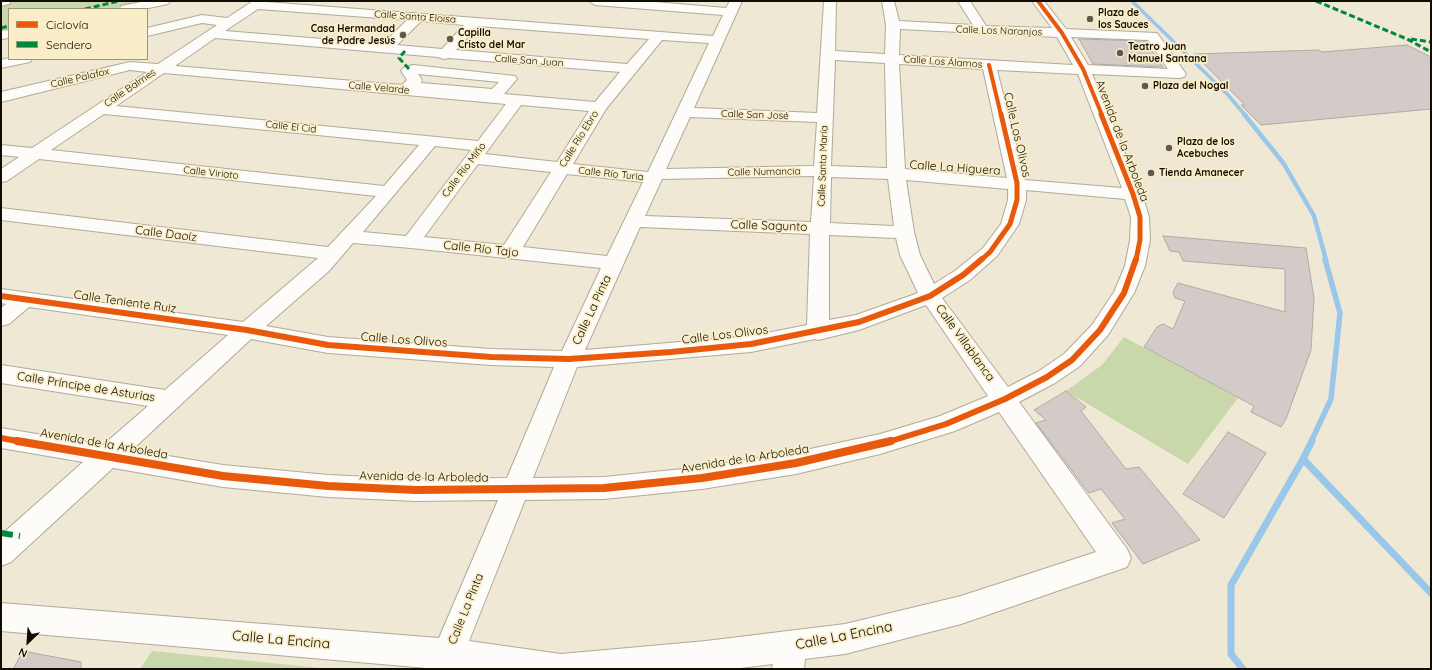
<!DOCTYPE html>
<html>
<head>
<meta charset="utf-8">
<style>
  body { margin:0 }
  #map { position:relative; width:1432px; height:670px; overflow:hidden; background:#efe8d4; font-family:Quicksand,sans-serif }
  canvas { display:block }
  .frame { position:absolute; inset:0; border:2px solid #100c02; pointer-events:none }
  .legend { position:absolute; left:8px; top:8px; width:140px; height:52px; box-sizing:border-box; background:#faeec9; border:1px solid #9c9479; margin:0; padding:5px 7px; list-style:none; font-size:12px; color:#100c02 }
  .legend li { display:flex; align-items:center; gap:8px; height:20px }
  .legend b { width:20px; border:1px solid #9c9479 }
  .north { position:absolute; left:8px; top:622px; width:40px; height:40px; -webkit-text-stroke:3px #faeec9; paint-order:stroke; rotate:205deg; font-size:11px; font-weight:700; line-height:16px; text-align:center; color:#100c02 }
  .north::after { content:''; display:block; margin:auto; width:14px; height:18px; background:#100c02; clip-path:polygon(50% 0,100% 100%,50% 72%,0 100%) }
</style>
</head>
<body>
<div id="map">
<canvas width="1432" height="670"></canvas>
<div class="frame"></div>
<ul class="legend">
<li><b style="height:5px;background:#e8590c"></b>Ciclovía</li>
<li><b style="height:5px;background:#00873e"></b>Sendero</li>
</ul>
<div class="north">N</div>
</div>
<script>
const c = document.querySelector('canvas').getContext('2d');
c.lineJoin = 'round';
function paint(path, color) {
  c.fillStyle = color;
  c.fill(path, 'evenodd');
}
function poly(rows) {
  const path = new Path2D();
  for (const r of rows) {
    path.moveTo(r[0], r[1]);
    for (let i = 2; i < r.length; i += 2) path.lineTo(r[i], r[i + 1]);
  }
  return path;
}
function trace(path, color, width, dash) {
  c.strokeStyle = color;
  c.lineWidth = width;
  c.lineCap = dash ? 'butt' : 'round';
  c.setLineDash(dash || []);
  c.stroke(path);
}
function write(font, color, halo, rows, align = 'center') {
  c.font = font + ' Quicksand,sans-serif';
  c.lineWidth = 3.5;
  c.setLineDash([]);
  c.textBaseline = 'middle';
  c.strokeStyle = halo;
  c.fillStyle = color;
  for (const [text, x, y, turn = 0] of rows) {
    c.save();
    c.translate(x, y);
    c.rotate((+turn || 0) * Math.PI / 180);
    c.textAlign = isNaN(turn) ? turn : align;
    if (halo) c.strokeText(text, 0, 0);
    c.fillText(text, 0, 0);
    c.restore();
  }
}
paint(poly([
  [17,1,148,1,111,9,9,9,9,31,1,33,1,4],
  [1124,337,1238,398,1188,464,1066,391,1102,365],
  [152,651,320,668,325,669,140,669]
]), '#c8d8aa');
trace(poly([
  [1132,1,1228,95,1245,115]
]), '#98c7ea', 3.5);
trace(poly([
  [1244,114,1284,164,1314,216,1326,260]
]), '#98c7ea', 4.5);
trace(poly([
  [1311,442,1331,399,1340,313,1325,259]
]), '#98c7ea', 5.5);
trace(poly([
  [1312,441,1303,459,1431,593],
  [1243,669,1231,654,1231,585,1303,459]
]), '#98c7ea', 7);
const building = poly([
  [1079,39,1145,41,1163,67,1093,64,1079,39],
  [1407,45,1431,57,1431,109,1261,125,1241,105,1245,105,1194,54,1319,50,1322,52,1407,45],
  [1163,236,1306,248,1314,298,1311,350,1286,419,1281,427,1251,412,1254,406,1144,347,1157,327,1163,324,1173,329,1185,301,1175,298,1173,292,1178,283,1285,312,1285,269,1183,261,1179,252,1170,251,1163,236],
  [1066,391,1086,407,1081,411,1126,469,1139,467,1200,540,1143,564,1112,523,1125,519,1101,489,1089,493,1036,423,1046,420,1034,410,1066,391],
  [1228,432,1266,453,1224,518,1183,494,1228,432],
  [23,651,81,662,81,669,13,669,23,651]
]);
paint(building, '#d3cbc8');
trace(building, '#b0a9a5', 1);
const minor = poly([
  [1,1,11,1,9,4,1,6,1,1],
  [146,1,170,1,168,4,144,9,120,9,121,6,146,1],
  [253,1,713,36,723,15,595,5,589,1,642,1,726,8,730,1,742,1,694,108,817,113,824,1,836,1,835,51,885,54,886,25,882,1,894,1,899,21,973,25,958,1,970,1,986,26,1052,28,1032,1,1044,1,1066,29,1157,33,1186,74,1184,77,1179,78,1092,74,1142,194,1149,217,1150,240,1145,266,1134,293,1108,335,1080,366,1055,383,1019,402,1127,549,1131,558,1127,567,961,624,845,654,805,659,804,669,772,669,773,664,732,669,426,669,427,668,1,631,1,603,439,638,498,500,416,501,328,497,223,487,113,468,11,562,1,566,1,535,83,462,1,448,1,428,103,445,148,406,1,383,1,365,165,390,228,335,29,307,9,324,1,326,1,308,6,304,1,303,1,289,243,322,318,258,1,220,1,208,328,247,376,196,39,159,7,181,1,182,1,169,19,157,1,155,1,145,32,148,147,72,130,70,1,102,1,92,130,62,158,64,217,25,202,23,147,36,147,28,202,15,227,18,253,1],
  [258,9,407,20,383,44,225,31,258,9],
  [421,21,464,25,442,49,397,45,421,21],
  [478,26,649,39,627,64,456,50,478,26],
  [900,29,1057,37,1073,65,899,55,900,29],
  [1071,37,1148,40,1168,69,1088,65,1071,37],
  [215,38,438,57,444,59,449,58,620,72,595,102,504,94,517,79,515,76,413,65,403,68,401,71,407,80,402,85,175,66,215,38],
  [662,40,709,43,648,172,573,164,606,109,662,40],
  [835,60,885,63,887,168,831,166,835,60],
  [899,64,983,69,1007,178,905,169,899,64],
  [997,70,1078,74,1122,188,1025,180,997,70],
  [164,73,506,104,478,141,116,106,164,73],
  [418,74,499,82,492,89,421,83,422,80,418,74],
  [521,105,589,111,557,162,485,154,521,105],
  [104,114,419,145,384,186,51,150,104,114],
  [690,117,817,122,814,166,666,169,690,117],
  [435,146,471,150,406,236,363,232,435,146],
  [478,164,551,172,504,245,424,237,478,164],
  [567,174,643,182,607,256,523,247,567,174],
  [814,176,811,222,645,216,662,179,814,176],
  [831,177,888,179,894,226,830,223,831,177],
  [906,180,1008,189,1008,200,1001,224,983,248,956,270,934,284,920,255,914,232,906,180],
  [1026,190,1125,199,1131,217,1130,240,1125,266,1114,292,1092,325,1064,354,1039,371,1008,387,942,298,970,280,997,256,1019,224,1026,200,1026,190],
  [640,227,810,234,807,325,751,336,585,350,640,227],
  [829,235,896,238,900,255,918,293,856,315,829,320,829,235],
  [353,243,411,248,601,268,562,351,491,349,328,337,266,326,329,271,353,243],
  [926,305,988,396,940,416,880,434,796,452,702,467,604,477,533,478,577,367,751,352,815,339,818,340,859,330,926,305],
  [251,339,328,353,491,365,554,367,507,478,416,479,328,475,223,465,132,450,251,339],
  [999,412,1096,552,961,596,845,624,706,641,561,654,469,641,525,500,604,499,702,489,796,474,880,454,955,431,999,412],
  [9,30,9,38,1,39,1,31,9,30],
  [9,58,9,59,32,59,30,62,1,68,1,60,9,58]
]);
trace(minor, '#afaa9a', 2);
paint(minor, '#fdfcf9');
trace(poly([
  [1316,1,1407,39,1431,52],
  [85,9,119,1],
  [1,28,9,26],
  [1411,39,1431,42],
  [405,51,399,58,410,70]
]), '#00873e', 3, [6, 3]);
trace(poly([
  [1,533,20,536]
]), '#00873e', 6, [12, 6]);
trace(poly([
  [1038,1,1062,33,1083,69,1102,115],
  [989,65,1001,115]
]), '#e8590c', 4);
trace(poly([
  [1101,114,1133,194,1140,217,1140,240,1136,260],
  [981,260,990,252,1010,224,1017,200,1017,183,1001,114]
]), '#e8590c', 5);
trace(poly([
  [1,296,247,330,328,345,491,357,569,359,671,352,751,344,859,322,930,296,963,275,982,259],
  [1,438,23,442],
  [888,442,946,424,1005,399,1047,377,1072,360,1100,330,1124,293,1136,259]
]), '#e8590c', 6);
trace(poly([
  [17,441,223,476,328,486,416,490,604,488,702,478,796,463,891,441]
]), '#e8590c', 8);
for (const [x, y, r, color] of [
  [1090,19,4,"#5e594c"],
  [403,35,4,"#5e594c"],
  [450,39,4,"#5e594c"],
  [1120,53,4,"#5e594c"],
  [1145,86,4,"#5e594c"],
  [1169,148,4,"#5e594c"],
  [1151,173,4,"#5e594c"]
]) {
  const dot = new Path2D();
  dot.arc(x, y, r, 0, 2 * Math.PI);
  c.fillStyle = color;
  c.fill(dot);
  trace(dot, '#faeec9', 1.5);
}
write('bold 10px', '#100c02', '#faeec9', [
  ["Plaza de",1098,13],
  ["los Sauces",1098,25],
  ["Casa Hermandad",395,29,"right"],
  ["de Padre Jesús",395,41,"right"],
  ["Capilla",458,33],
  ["Cristo del Mar",458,45],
  ["Teatro Juan",1128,47],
  ["Manuel Santana",1128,59],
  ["Plaza del Nogal",1153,86],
  ["Plaza de los",1177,142],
  ["Acebuches",1177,154],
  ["Tienda Amanecer",1159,173]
], 'left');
write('10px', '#100c02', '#faeec9', [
  ["Calle Santa Eloisa",415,17,4],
  ["Calle Los Naranjos",999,31,2],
  ["Calle San Juan",529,61,4],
  ["Calle Los Álamos",943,62,4],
  ["Calle Palafox",80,78,-13],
  ["Calle Balmes",130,88,-34],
  ["Calle Velarde",379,88,5],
  ["Calle San José",755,115,2],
  ["Calle El Cid",291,127,6],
  ["Calle Río Ebro",579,139,-58],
  ["Calle Santa María",823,166,-88],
  ["Calle Río Miño",464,170,-53],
  ["Calle Numancia",764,172,-1],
  ["Calle Viriato",211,173,6],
  ["Calle Río Turia",611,174,6]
]);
write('12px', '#100c02', '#faeec9', [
  ["Calle Los Olivos",1017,135,77],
  ["Avenida de la Arboleda",1122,141,69],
  ["Calle La Higuera",955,168,4],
  ["Calle Sagunto",769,226,2],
  ["Calle Daoíz",166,234,7],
  ["Calle Río Tajo",481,249,6],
  ["Calle Teniente Ruiz",125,302,8],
  ["Calle La Pinta",592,310,-65],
  ["Calle Los Olivos",725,335,-7],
  ["Calle Los Olivos",404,340,4],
  ["Calle Villablanca",965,343,54],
  ["Calle Príncipe de Asturias",86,387,9],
  ["Avenida de la Arboleda",104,444,10],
  ["Avenida de la Arboleda",745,459,-9],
  ["Avenida de la Arboleda",424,477,1],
  ["Calle La Pinta",466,609,-68]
]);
write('14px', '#100c02', '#faeec9', [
  ["Calle La Encina",844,636,-11],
  ["Calle La Encina",281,640,5]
]);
</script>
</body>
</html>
